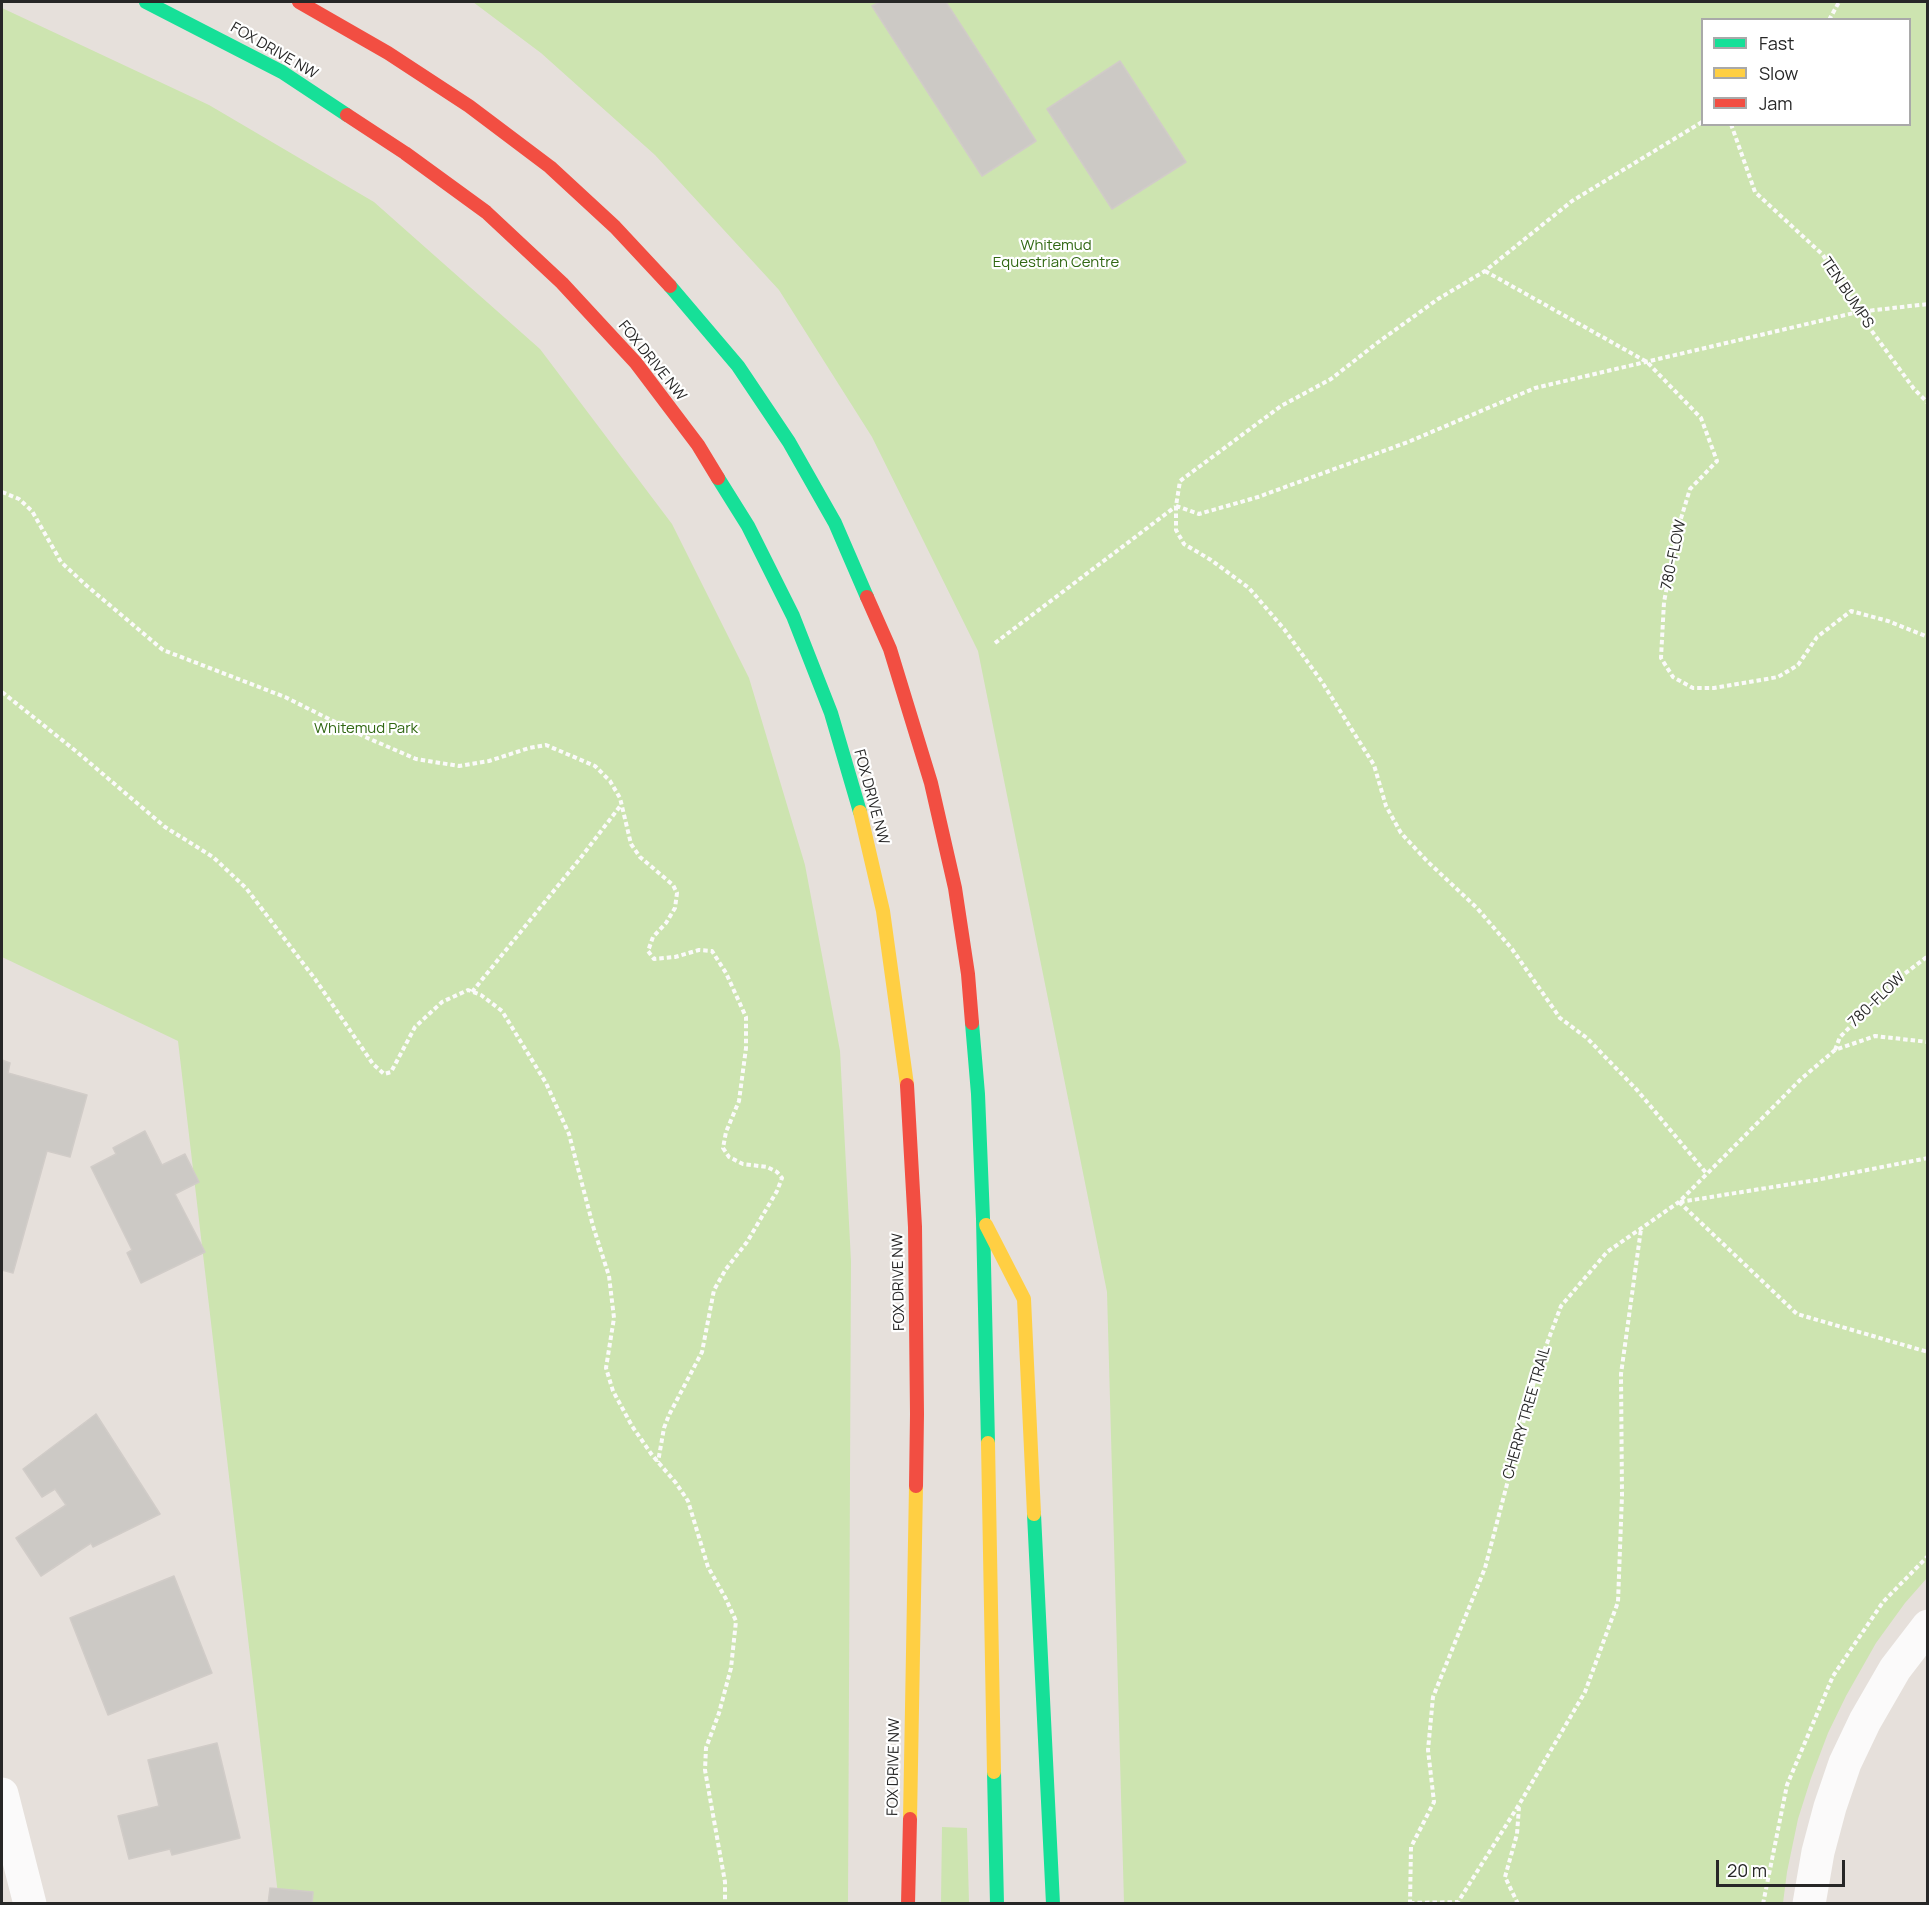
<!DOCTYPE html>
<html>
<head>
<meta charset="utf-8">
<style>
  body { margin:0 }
  #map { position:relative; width:1929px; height:1905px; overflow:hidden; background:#e6e0db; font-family:Manrope,sans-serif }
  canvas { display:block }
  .frame { position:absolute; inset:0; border:3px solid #272727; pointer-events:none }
  .legend { position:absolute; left:1701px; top:18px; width:210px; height:108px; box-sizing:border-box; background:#fff; border:2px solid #a9a9a9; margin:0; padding:8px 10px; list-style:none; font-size:18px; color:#272727 }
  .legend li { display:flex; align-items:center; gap:12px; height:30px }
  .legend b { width:30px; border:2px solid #a9a9a9 }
  .scale { position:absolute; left:1716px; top:1860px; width:129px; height:27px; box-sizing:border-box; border:3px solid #272727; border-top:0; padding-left:8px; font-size:18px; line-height:21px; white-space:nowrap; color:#272727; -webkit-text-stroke:4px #fff; paint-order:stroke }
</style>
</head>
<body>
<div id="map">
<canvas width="1929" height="1905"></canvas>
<div class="frame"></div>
<ul class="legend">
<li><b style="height:8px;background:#16e098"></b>Fast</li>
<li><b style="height:8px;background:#ffcf43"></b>Slow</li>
<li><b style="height:8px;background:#f24e42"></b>Jam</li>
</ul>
<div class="scale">20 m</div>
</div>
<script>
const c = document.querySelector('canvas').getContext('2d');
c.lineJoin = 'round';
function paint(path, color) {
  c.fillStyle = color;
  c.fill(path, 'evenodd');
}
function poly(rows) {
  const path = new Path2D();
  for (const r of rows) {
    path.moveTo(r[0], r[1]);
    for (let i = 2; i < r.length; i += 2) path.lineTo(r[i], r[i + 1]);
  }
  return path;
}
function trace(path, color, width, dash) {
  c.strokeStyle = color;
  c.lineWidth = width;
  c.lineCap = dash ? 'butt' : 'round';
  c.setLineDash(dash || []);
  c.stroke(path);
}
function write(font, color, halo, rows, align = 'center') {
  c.font = font + ' Manrope,sans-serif';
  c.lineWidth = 4.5;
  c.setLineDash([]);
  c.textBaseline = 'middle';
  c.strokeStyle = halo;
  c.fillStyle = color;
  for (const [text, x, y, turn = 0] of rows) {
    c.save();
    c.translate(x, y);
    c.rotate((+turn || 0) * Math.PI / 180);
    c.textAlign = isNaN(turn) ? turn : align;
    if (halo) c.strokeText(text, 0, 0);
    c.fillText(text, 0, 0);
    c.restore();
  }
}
paint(poly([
  [473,2,1927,2,1927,1578,1905,1603,1876,1643,1846,1696,1828,1733,1811,1778,1798,1819,1787,1872,1783,1903,1124,1903,1107,1292,978,651,872,437,779,290,655,155,541,53],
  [1702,20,1910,20,1910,124,1702,124],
  [2,8,209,105,374,202,540,349,672,524,749,678,805,865,840,1051,851,1261,848,1903,279,1903,178,1041,2,957],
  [942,1827,967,1828,969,1903,941,1903]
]), '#cde4b0');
const building = poly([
  [880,2,946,2,1036,141,982,176,872,6,880,2],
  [1120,61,1186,162,1112,209,1047,109,1120,61],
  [2,1060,10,1063,8,1073,87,1095,70,1157,47,1151,13,1273,2,1270,2,1060],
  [145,1131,162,1165,185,1154,199,1182,175,1194,205,1252,141,1283,127,1253,132,1250,91,1167,116,1154,113,1148,145,1131],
  [96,1414,160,1514,93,1547,91,1543,41,1576,16,1538,66,1505,55,1489,42,1497,23,1469,96,1414],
  [174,1576,212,1673,108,1715,70,1618,174,1576],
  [217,1743,240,1838,172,1855,170,1849,129,1859,118,1816,159,1806,148,1760,217,1743],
  [270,1888,313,1892,312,1904,268,1904,270,1888]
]);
paint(building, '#ccc9c5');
trace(building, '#d1ccc8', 1.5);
trace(poly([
  [1829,20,1839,2],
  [1702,122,1572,201,1485,271,1438,299,1377,343,1331,379,1281,406,1180,481,1176,506,1176,530,1184,544,1211,560,1249,588,1284,629,1322,682,1374,765,1386,806,1401,833,1427,861,1477,908,1512,949,1560,1018,1587,1038,1637,1090,1707,1174],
  [1731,124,1755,192,1823,255,1858,312,1914,389,1928,403],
  [1485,271,1647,362,1701,418,1717,461,1690,489,1679,525,1664,602,1661,658,1673,677,1693,688,1714,688,1778,677,1798,665,1817,637,1851,611,1888,621,1928,637],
  [2,492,19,499,32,511,61,562,87,586,163,650,285,697,363,736,416,759,459,766,489,761,529,748,546,745,595,766,610,781,620,798,631,844,640,857,673,885,677,893,675,908,666,923,653,937,648,951,654,959,675,957,699,950,712,951,726,973,746,1017,746,1048,739,1101,726,1132,723,1148,729,1157,743,1164,767,1167,777,1172,782,1178,777,1191,747,1242,726,1269,714,1290,702,1352,669,1415,664,1428,658,1462],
  [1176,506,1199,514,1258,497,1408,442,1535,388,1858,312,1928,304],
  [995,643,1175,507],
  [2,692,77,752,165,827,213,857,246,888,315,979,373,1064,384,1074,391,1072,415,1027,442,1002,468,990,481,995,502,1011,546,1083,569,1134,593,1226,609,1276,614,1318,606,1368,613,1391,632,1426,652,1455,676,1483,688,1501,708,1567,726,1599,736,1621,731,1668,719,1713,706,1748,705,1770,725,1882,725,1904],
  [472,992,582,856,621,805],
  [1835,1050,1840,1037,1899,978,1928,956],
  [1679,1202,1797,1314,1928,1352],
  [1680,1202,1816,1180,1928,1158],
  [1410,1903,1458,1902,1520,1803,1585,1692,1618,1602,1622,1495,1621,1374,1641,1229],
  [1410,1904,1411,1847,1434,1802,1428,1750,1433,1697,1485,1568,1537,1370,1561,1306,1607,1252,1679,1202,1801,1079,1835,1050,1875,1036,1928,1042],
  [1518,1904,1505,1877,1517,1834,1519,1807],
  [1763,1904,1787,1785,1833,1676,1883,1602,1928,1556]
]), '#fbfafa', 4, [4.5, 3]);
trace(poly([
  [2,1794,30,1904],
  [1809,1904,1818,1852,1830,1807,1845,1763,1865,1721,1895,1669,1928,1626]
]), '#fbfafa', 33);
trace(poly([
  [146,2,282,72,347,115],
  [670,286,738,366,789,442,835,523,867,597],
  [718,478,748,526,793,616,831,713,860,812],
  [972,1023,978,1094,983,1219,988,1443],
  [1034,1514,1053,1904],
  [994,1772,997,1904]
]), '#16e098', 14);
trace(poly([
  [860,812,883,911,907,1085],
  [986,1225,1024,1299,1034,1514],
  [988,1443,994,1772],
  [910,1819,916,1486]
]), '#ffcf43', 14);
trace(poly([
  [299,2,388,53,469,106,550,167,615,227,670,286],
  [347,115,405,153,486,212,562,283,636,363,698,445,718,478],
  [867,597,890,649,931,783,955,888,968,974,972,1023],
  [907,1085,915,1227,917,1414,916,1486],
  [908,1904,910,1819]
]), '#f24e42', 14);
write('15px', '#272727', '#fff', [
  ["FOX DRIVE NW",274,51,30],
  ["TEN BUMPS",1847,293,56],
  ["FOX DRIVE NW",652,361,51],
  ["780-FLOW",1674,555,-78],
  ["FOX DRIVE NW",871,797,75],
  ["780-FLOW",1877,1000,-44],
  ["FOX DRIVE NW",899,1282,-91],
  ["CHERRY TREE TRAIL",1527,1413,-74],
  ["FOX DRIVE NW",894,1767,-89]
]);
write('15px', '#316813', '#fff', [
  ["Whitemud",1056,246],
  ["Equestrian Centre",1056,263],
  ["Whitemud Park",366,729]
]);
</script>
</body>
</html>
